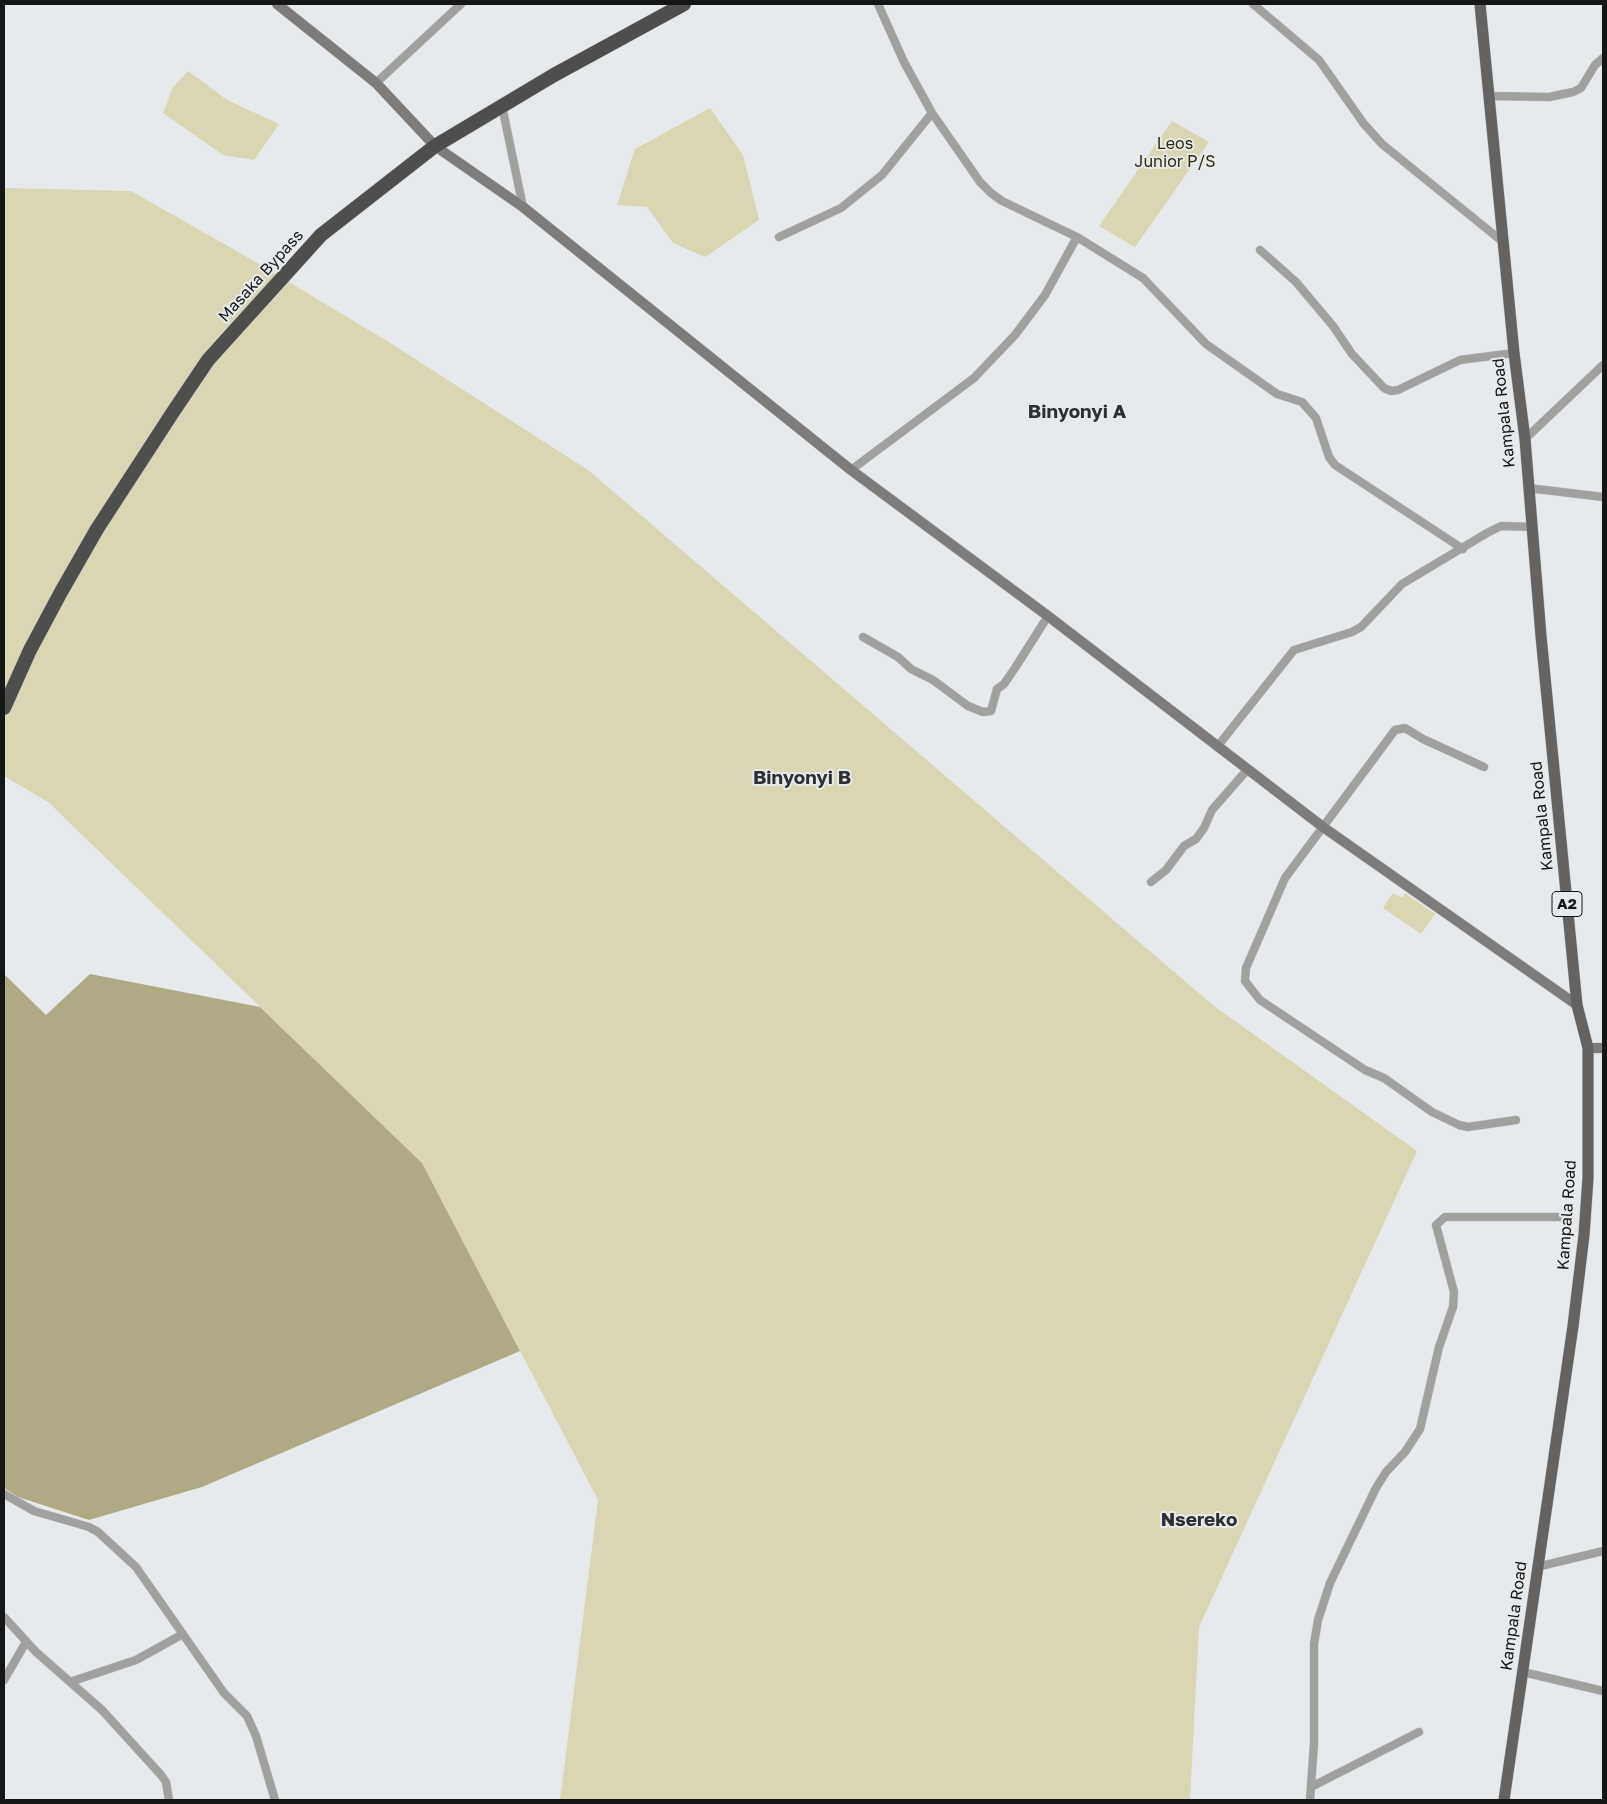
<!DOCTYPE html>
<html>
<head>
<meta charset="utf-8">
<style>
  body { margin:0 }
  #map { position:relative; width:1607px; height:1804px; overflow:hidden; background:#e7eaec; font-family:"Golos Text",sans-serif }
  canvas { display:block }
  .frame { position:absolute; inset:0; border:5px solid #151616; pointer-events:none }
</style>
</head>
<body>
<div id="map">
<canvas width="1607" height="1804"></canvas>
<div class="frame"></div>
</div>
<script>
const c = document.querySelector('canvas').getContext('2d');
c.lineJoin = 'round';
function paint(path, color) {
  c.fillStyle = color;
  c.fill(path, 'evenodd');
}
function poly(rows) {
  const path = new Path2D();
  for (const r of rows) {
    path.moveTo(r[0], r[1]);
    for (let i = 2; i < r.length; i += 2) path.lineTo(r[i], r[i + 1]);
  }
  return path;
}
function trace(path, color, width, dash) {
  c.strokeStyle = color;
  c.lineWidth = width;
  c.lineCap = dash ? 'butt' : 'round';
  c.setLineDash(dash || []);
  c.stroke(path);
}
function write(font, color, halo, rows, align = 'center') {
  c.font = font + ' "Golos Text",sans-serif';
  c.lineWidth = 4;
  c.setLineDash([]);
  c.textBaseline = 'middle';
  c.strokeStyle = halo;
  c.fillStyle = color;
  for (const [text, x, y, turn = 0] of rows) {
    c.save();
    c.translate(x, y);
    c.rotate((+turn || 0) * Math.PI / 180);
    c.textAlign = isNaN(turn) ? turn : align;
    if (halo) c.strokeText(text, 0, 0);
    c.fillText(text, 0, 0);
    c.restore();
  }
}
paint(poly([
  [188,71,227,100,279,124,254,160,223,155,163,113,173,87],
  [710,108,743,155,759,220,705,257,673,243,647,207,617,205,635,149],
  [1172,121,1209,142,1135,247,1099,226],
  [4,188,131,191,254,261,387,341,588,470,1214,1006,1417,1151,1199,1627,1190,1800,560,1800,598,1500,422,1163,48,802,4,776],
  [1393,893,1402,898,1405,893,1435,914,1421,934,1383,908]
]), '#dad5b2');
paint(poly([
  [4,974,46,1015,90,974,260,1007,422,1163,520,1351,202,1487,89,1520,18,1497,4,1488]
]), '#b0aa84');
const street = poly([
  [878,4,904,62,932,113,980,182,991,193,1002,201,1077,237,1143,278,1206,344,1277,394,1302,402,1316,418,1329,457,1335,465,1463,549],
  [1253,4,1319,60,1364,124,1382,144,1503,242],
  [376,83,461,4],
  [1490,96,1549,97,1573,92,1581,88,1595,65,1603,58],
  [502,106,523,207],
  [779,237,841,208,882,175,932,113],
  [1260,250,1296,282,1333,326,1352,354,1384,388,1391,391,1398,390,1460,360,1514,353],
  [1525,439,1603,365],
  [851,470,974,378,993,358,1015,335,1045,295,1077,237],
  [1528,488,1603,497],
  [863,637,898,657,911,669,933,680,968,706,983,712,991,711,997,689,1004,684,1015,668,1048,616],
  [1217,747,1294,650,1352,632,1361,627,1402,584,1487,533,1501,526,1532,527],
  [1484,767,1423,739,1405,728,1395,730,1285,878,1246,968,1245,981,1260,1000,1365,1070,1384,1078,1432,1112,1459,1125,1468,1127,1516,1120],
  [1151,882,1166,870,1184,846,1196,839,1204,828,1212,810,1247,770],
  [4,1494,34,1511,89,1527,98,1532,136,1567,224,1693,247,1716,256,1736,275,1800],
  [1537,1567,1603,1551],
  [4,1617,36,1652,102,1710,161,1775,166,1782,169,1800],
  [1523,1672,1603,1691],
  [4,1680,26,1642],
  [70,1682,136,1660,183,1634],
  [1311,1787,1419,1732],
  [1310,1800,1314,1743,1314,1644,1318,1620,1330,1583,1376,1488,1386,1472,1405,1452,1420,1429,1439,1347,1453,1307,1454,1292,1436,1225,1445,1217,1564,1217]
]);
const secondary = poly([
  [277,4,376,83,435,146,523,207,851,470,1048,616,1323,827,1577,1005],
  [1588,1048,1603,1048]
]);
const primary = poly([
  [1480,4,1514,353,1525,439,1541,636,1577,1005,1588,1048,1588,1178,1584,1235,1573,1326,1504,1800]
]);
const highway = poly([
  [4,708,30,650,61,592,97,529,173,412,208,360,321,235,435,146,554,75,684,4]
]);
trace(street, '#c5c8ca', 9);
trace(secondary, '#c5c8ca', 11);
trace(primary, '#c5c8ca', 12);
trace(highway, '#c5c8ca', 15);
trace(street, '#a0a09f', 8);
trace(secondary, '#7d7c7b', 10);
trace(primary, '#646361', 11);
trace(highway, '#4e4e4c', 14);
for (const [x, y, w] of [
  [1567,904,30]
]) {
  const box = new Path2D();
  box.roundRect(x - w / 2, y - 12.5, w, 25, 4);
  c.fillStyle = '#e7eaec';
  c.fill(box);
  trace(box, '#151616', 1);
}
write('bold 15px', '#151616', null, [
  ["A2",1567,904]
]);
write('16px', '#2f2a08', '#e7eaec', [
  ["Leos",1175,144],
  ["Junior P/S",1175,162]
]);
write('16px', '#151616', '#e7eaec', [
  ["Masaka Bypass",261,276,-48],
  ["Kampala Road",1504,413,-96],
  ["Kampala Road",1542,816,-96],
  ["Kampala Road",1567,1215,-86],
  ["Kampala Road",1514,1616,-82]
]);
write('bold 19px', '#2d2f31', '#e7eaec', [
  ["Binyonyi A",1077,412],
  ["Binyonyi B",802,778],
  ["Nsereko",1199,1520]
]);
</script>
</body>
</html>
